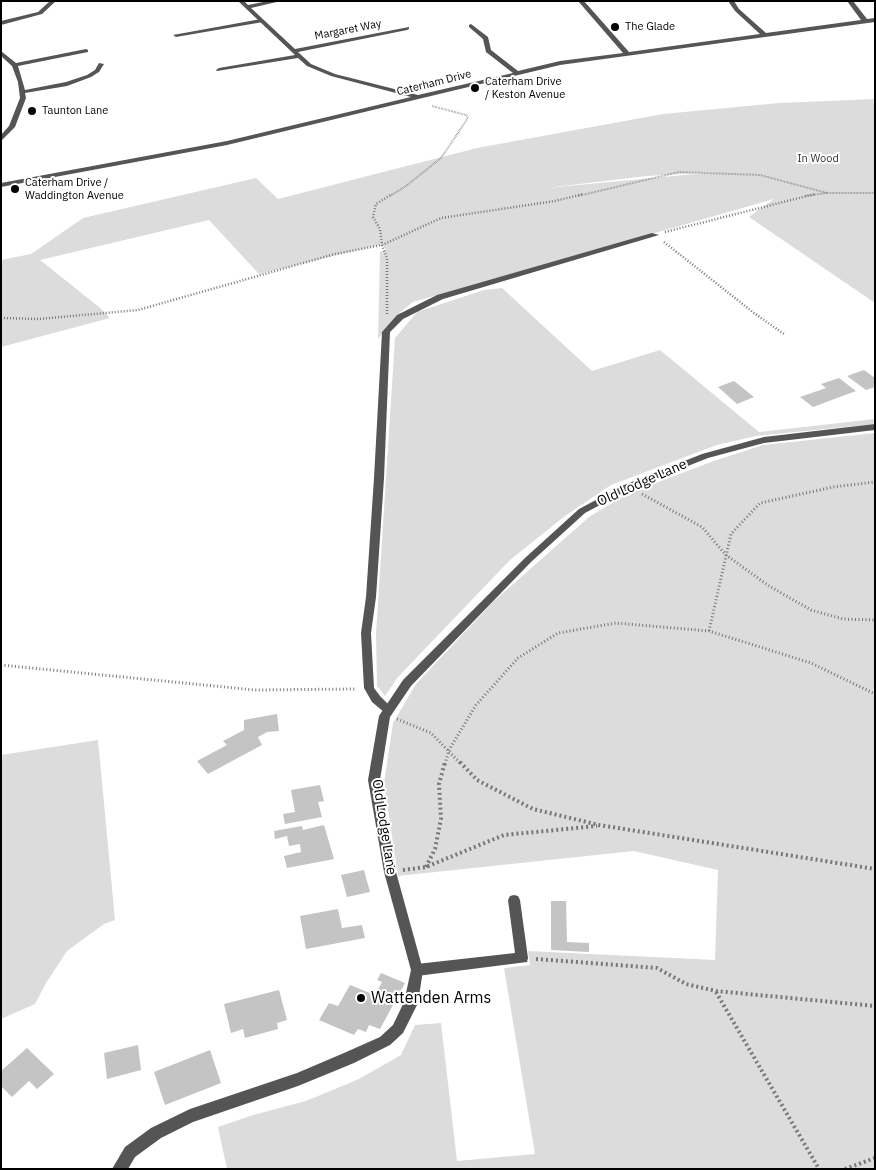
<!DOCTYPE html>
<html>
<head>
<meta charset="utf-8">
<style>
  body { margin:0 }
  #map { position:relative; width:876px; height:1170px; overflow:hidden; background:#fff; font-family:"IBM Plex Sans",sans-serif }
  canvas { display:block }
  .frame { position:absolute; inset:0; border:2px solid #000; pointer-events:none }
</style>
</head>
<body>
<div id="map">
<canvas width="876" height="1170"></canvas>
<div class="frame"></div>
</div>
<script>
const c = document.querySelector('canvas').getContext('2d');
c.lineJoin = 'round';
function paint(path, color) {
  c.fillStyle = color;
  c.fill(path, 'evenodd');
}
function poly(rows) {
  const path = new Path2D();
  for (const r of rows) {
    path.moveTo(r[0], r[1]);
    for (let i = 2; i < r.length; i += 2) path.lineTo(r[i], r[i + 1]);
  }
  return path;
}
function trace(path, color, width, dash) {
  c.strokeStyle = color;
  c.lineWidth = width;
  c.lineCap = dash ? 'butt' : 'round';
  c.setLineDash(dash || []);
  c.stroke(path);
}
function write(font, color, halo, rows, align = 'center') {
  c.font = font + ' "IBM Plex Sans",sans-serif';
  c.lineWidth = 4;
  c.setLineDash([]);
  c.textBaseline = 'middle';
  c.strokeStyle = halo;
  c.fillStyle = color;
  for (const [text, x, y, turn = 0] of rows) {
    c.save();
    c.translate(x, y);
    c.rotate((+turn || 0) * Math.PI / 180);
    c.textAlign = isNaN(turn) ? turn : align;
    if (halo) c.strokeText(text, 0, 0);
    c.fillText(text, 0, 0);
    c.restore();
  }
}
paint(poly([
  [875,99,875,303,749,217,774,199,413,302,397,315,378,339,380,252,386,250,383,244,259,274,209,220,40,260,99,307,110,318,1,347,1,260,31,254,83,218,256,178,278,199,477,148,663,114,779,103],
  [716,172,546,188,647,176],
  [502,288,592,371,660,350,759,432,875,419,875,424,756,436,717,445,611,485,565,516,510,560,398,677,385,696,377,686,376,634,395,338,417,312,484,290],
  [875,433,875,1169,227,1169,218,1127,253,1115,306,1101,359,1079,401,1055,415,1025,441,1023,457,1161,535,1154,504,968,530,965,528,951,715,960,718,870,634,851,398,876,384,783,393,723,416,684,494,601,589,517,627,494,711,462,763,445],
  [98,740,115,920,104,924,67,951,46,983,35,1004,1,1019,1,755]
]), '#dcdcdc');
paint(poly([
  [864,370,875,378,875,387,866,390,847,376],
  [839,378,856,391,813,407,800,397,826,388,821,384],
  [734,381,754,397,737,404,718,387],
  [277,714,279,731,267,732,258,737,262,745,208,774,197,761,227,745,223,741,244,730,244,720],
  [320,785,324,801,318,802,322,817,285,824,283,814,295,812,291,790],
  [324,825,334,859,287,868,284,856,301,852,300,844,289,846,287,836,275,839,274,831,302,826,303,830],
  [364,870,370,892,347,897,341,875],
  [551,901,566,901,567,942,589,943,589,952,551,950],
  [338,909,342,928,362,925,365,938,306,949,300,916],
  [381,973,405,983,380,1029,369,1025,366,1032,358,1029,354,1035,319,1020,329,1003,338,1006,350,985,375,995,382,982,377,980],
  [279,990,287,1020,277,1023,278,1029,245,1038,243,1029,231,1033,224,1004],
  [138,1045,141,1070,107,1079,104,1053],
  [27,1048,54,1074,37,1089,29,1081,12,1097,1,1086,1,1071],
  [210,1050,221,1083,165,1105,154,1072]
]), '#c4c4c4');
trace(poly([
  [390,196,406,186,441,158,468,118,466,115,432,106],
  [578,196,679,172,760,175,827,193],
  [805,196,827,193,875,193]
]), '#777', 2, [0.5, 1]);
trace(poly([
  [665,232,815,194],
  [664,242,754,313,784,334],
  [387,314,387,258,382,245,380,229,373,217,376,204,392,194],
  [1,318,39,319,138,310,335,254,382,245,441,218,555,201,583,194]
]), '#777', 2.5, [1, 2]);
trace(poly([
  [642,494,702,527,726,555,769,586,811,610,843,619,875,620],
  [709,631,731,534,760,503,833,487,875,482],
  [1,665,255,690,356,689],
  [397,719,431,733,461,764],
  [445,764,449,750,476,705,518,658,558,633,616,623,709,631,811,663,875,694]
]), '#777', 3, [1, 2.5]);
trace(poly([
  [460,762,477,780,533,809,599,825,875,869],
  [426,867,435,849,441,819,439,784,445,762],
  [403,870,426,867,504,835,597,826],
  [536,959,657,968,686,984,716,991,875,1006],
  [716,992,819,1169],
  [845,1169,875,1158]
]), '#777', 4, [2, 3]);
paint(poly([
  [261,19,264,21,263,22,176,37,173,35,261,19],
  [652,233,659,235,443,299,403,319,390,332,384,478,376,597,371,633,374,688,380,696,393,709,392,712,388,713,384,712,372,702,364,688,361,633,366,597,374,478,382,332,397,315,437,295,652,233],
  [514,895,518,896,520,900,528,958,527,962,417,976,412,974,411,970,412,966,417,964,515,953,508,900,510,896,514,895]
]), '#555');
paint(poly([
  [50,1,56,1,42,14,1,25,1,21,38,12,50,1],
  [238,1,244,1,248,5,268,1,281,1,251,8,295,49,409,27,409,29,407,30,298,52,311,64,335,74,418,95,513,73,486,52,483,39,469,27,469,25,471,24,488,37,491,50,518,71,560,61,623,53,578,1,584,1,629,52,760,34,735,11,728,1,734,1,739,9,766,33,861,20,847,1,853,1,867,19,875,18,875,22,560,65,227,145,1,187,1,183,227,141,411,97,331,76,307,66,298,58,217,71,216,70,219,68,295,55,238,1],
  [86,49,88,50,88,52,18,66,25,90,66,82,87,75,95,70,99,63,104,64,99,72,91,77,67,86,25,93,26,98,15,127,1,141,1,135,9,126,20,98,18,82,12,66,1,56,1,51,16,63,86,49],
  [875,424,875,430,764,443,708,458,630,489,585,513,531,562,411,686,390,717,380,780,396,872,423,970,418,1003,403,1033,390,1045,354,1063,298,1086,193,1122,161,1138,135,1157,128,1169,112,1169,125,1147,151,1128,190,1109,297,1073,344,1053,380,1037,393,1025,404,1002,411,970,384,872,368,780,379,716,403,680,525,558,579,509,624,485,702,454,764,437,875,424]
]), '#555');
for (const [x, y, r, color] of [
  [615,27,5,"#000"],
  [475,88,5,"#000"],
  [32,111,5,"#000"],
  [15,189,5,"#000"],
  [361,998,5,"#000"]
]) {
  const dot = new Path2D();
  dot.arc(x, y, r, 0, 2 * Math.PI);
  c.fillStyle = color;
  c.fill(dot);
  trace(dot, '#fff', 2);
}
write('11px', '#000', '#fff', [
  ["The Glade",625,27],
  ["Caterham Drive",485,82],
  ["/ Keston Avenue",485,95],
  ["Taunton Lane",42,111],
  ["Caterham Drive /",25,183],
  ["Waddington Avenue",25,196]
], 'left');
write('11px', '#000', '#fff', [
  ["Margaret Way",348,30,-11],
  ["Caterham Drive",434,83,-14]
]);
write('11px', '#333', '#fff', [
  ["In Wood",818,159]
]);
write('14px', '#000', '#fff', [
  ["Old Lodge Lane",642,483,-24],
  ["Old Lodge Lane",384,827,81]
]);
write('16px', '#000', '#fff', [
  ["Wattenden Arms",371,998]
], 'left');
</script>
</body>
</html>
